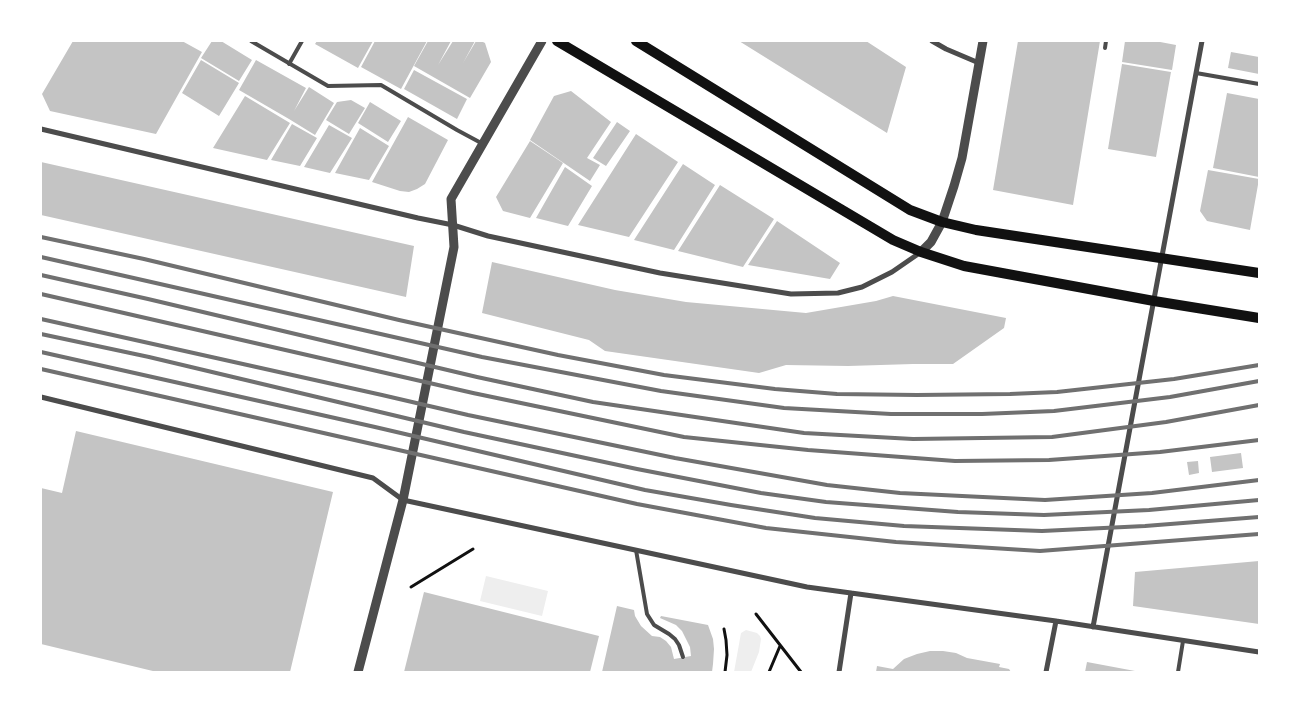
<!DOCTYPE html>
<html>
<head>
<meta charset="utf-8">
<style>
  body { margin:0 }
  #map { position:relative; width:1300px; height:713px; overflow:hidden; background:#fff; font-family:Ubuntu,sans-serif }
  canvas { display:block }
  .frame { position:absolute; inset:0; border:42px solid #fff; pointer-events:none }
</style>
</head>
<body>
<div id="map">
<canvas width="1300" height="713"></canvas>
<div class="frame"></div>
</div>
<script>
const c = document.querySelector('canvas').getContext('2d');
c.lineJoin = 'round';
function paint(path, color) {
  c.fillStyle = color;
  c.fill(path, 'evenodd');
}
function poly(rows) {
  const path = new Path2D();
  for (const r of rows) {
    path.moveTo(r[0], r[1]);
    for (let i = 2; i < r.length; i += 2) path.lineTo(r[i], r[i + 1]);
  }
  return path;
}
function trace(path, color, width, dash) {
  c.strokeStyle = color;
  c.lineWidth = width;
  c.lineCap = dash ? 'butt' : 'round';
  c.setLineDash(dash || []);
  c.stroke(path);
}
paint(poly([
  [486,576,548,591,542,616,480,601],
  [746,630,757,633,760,636,761,639,759,652,751,672,734,672,741,633]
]), '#eee');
paint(poly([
  [73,41,182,41,202,52,156,134,50,111,42,94],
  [212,41,221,41,252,60,239,81,201,58],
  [317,41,373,41,358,68,315,44],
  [375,41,427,41,401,89,361,67],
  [428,41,451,41,438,65,453,41,475,41,463,63,476,41,481,41,485,43,491,62,470,98,414,66],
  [739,41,866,41,906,67,887,133],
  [1018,41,1100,41,1073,205,993,190],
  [1125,41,1155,41,1176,45,1172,70,1122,62],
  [1231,52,1259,57,1259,74,1228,68],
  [201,60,239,83,219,116,182,93],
  [256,60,306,88,294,111,309,87,334,103,315,135,289,119,239,90],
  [1122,64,1171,72,1156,157,1108,149],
  [414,70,467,99,457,119,404,89],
  [571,91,611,122,587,158,600,165,590,181,530,140,554,96],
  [1227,93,1259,99,1259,177,1213,168],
  [245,96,290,123,267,160,213,148],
  [351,100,365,108,349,134,326,120,337,102],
  [370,102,401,121,388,142,358,123],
  [408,117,448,140,425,184,417,189,409,192,400,191,372,182],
  [617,122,630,131,606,166,593,158],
  [292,124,317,138,300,166,271,160],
  [329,125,352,138,330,173,304,167],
  [360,128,389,146,369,180,335,173],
  [636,134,678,162,629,237,578,225],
  [530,141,563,163,530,218,503,211,496,197],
  [41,162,414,246,406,297,41,215],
  [683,164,715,185,674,250,634,240],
  [565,167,592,186,568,226,536,218],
  [1208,170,1259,179,1250,230,1207,221,1200,211],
  [720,185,774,219,743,267,678,251],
  [777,221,840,263,830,279,748,265],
  [492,262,615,290,686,302,806,313,876,301,893,296,1006,318,1004,328,953,364,913,364,848,366,786,365,759,373,605,351,589,340,482,313],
  [76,431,333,492,290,672,157,672,41,644,41,488,62,493],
  [1241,453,1243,468,1212,472,1210,457],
  [1198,461,1199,473,1189,475,1187,462],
  [1259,561,1259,624,1133,606,1135,572],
  [424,592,599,636,590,672,404,672],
  [617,606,634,610,635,616,641,626,652,636,660,637,666,641,671,647,674,659,691,656,690,647,682,631,676,625,660,618,661,616,708,625,713,639,714,649,713,664,712,672,602,672],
  [930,651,943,651,956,653,967,658,1000,664,999,667,1009,669,1011,672,876,672,877,666,893,669,904,659,917,654],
  [1087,662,1135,671,1135,672,1085,672]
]), '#c4c4c4');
trace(poly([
  [411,587,473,549],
  [756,614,801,672],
  [724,629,726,640,727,655,725,672],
  [769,672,780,646]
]), '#111', 3);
trace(poly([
  [251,41,328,86,381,85,457,130,483,144],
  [1105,48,1106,41],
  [289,64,302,41],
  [1196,73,1259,84],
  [636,550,647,614,654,625,669,634,675,639,679,645,683,657],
  [1178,672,1183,641]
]), '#4c4c4c', 4);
trace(poly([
  [932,41,946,49,979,63],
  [41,129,418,218,453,225,488,236,660,273,791,294,838,293,862,287,892,272,921,252],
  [41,397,373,478,403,500,807,587,1056,621,1259,652],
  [1093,627,1202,41],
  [839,672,851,593],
  [1046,672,1056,621]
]), '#4c4c4c', 5);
trace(poly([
  [921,252,931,242,942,222,954,186,962,158,983,41],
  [358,672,403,500,454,247,451,199,542,41]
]), '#4c4c4c', 9);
trace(poly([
  [557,41,893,240,921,252,964,266,1154,301,1259,318],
  [636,41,910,210,942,222,976,230,1259,273]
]), '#111', 10);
trace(poly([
  [41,237,144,259,399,320,558,355,664,375,775,389,837,394,917,395,1010,394,1057,392,1174,379,1259,365],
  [41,257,482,357,661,391,784,408,891,414,982,414,1054,411,1170,397,1259,381],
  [41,275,148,299,477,377,593,402,804,433,913,439,1052,437,1166,422,1259,405],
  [41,294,473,393,684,437,808,450,955,461,1049,460,1160,452,1259,440],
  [41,319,382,395,468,415,675,458,827,485,900,493,1045,500,1152,493,1259,480],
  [41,334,149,357,464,432,637,469,761,493,826,502,958,512,1044,515,1149,510,1259,500],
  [41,352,375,427,645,490,731,505,815,518,904,526,1042,531,1145,526,1259,517],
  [41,369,637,504,766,528,896,542,1040,551,1259,534]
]), '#707070', 4);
</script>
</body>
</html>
